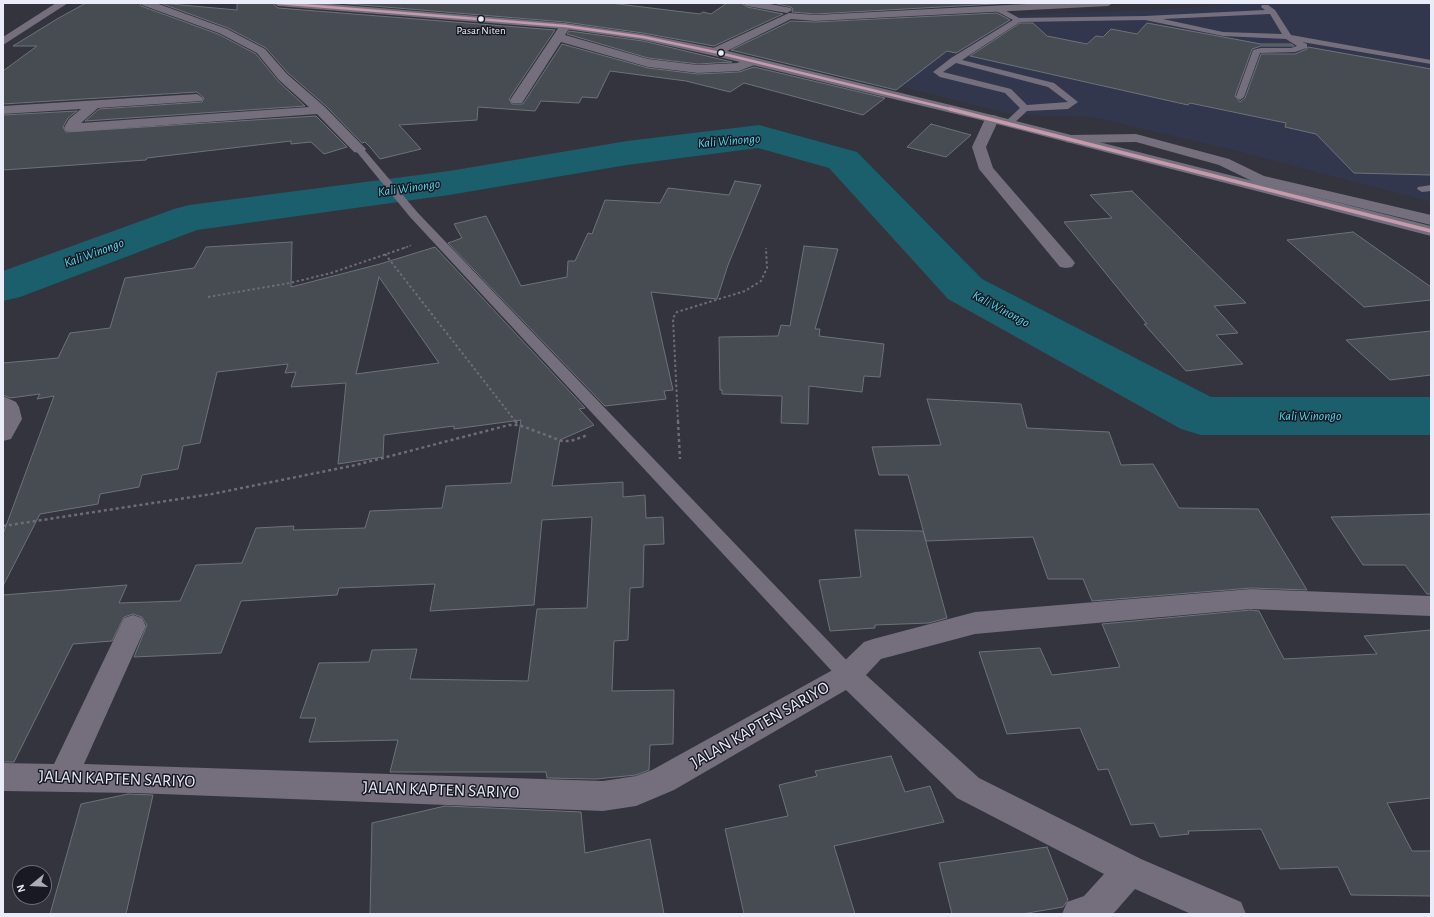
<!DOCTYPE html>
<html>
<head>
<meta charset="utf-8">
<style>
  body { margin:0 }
  #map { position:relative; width:1434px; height:917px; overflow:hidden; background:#33343e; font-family:"Alegreya Sans",sans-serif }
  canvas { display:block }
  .frame { position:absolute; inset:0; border:4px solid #eaedf9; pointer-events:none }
  .north { position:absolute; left:12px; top:865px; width:40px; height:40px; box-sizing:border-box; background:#181922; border:1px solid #6c6e78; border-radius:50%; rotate:252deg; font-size:11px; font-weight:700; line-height:16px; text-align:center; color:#eaedf9 }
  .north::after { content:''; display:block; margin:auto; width:14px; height:18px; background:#aaacb8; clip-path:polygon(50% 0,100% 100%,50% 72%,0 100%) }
</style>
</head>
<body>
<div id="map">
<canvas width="1434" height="917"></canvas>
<div class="frame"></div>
<div class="north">N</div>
</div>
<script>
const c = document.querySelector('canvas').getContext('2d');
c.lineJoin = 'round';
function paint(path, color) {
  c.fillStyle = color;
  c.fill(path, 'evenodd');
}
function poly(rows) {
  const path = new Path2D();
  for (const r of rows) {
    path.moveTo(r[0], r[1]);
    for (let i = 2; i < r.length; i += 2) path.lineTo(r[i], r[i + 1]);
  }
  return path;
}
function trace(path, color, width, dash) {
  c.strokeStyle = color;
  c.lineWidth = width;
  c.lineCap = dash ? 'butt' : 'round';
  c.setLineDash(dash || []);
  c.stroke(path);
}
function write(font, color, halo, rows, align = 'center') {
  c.font = font + ' "Alegreya Sans",sans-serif';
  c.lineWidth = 3;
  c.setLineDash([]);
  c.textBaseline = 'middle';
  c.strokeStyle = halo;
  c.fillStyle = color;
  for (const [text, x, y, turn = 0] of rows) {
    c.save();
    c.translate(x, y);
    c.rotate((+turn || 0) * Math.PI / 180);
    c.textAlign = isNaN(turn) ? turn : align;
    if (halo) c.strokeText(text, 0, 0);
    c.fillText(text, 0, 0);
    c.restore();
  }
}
paint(poly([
  [1251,3,1431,3,1431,202,1237,151,1093,117,1015,115,734,45,799,22,1158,10]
]), '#33374d');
paint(poly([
  [759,125,857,152,982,279,1211,397,1431,397,1431,435,1201,435,1181,429,948,299,829,168,758,148,627,165,449,195,197,230,20,297,3,301,3,271,174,209,189,205,449,171,627,141,759,125]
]), '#1a5f6b');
const building = poly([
  [86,3,140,3,141,6,218,34,256,54,278,81,305,106,85,121,99,109,202,102,204,98,197,92,3,104,3,71,37,46,13,46,57,19,86,3],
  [160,3,237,10,237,3,272,3,278,8,555,30,509,99,512,104,523,104,562,44,648,68,698,74,739,72,754,67,885,98,863,115,744,83,730,92,686,81,610,71,597,98,582,97,579,103,541,101,535,111,478,107,477,120,399,125,421,149,380,159,370,147,365,142,362,143,326,106,288,73,266,48,228,28,160,3],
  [337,3,610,3,700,14,703,12,711,14,727,3,741,3,747,7,783,14,714,46,643,33,565,22,337,3],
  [773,3,1012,3,815,14,792,12,793,9,791,7,773,3],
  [997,13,1010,20,956,53,947,51,896,90,731,50,791,21,815,22,997,13],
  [1020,23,1033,23,1047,36,1087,44,1096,36,1103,37,1111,29,1137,34,1147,23,1261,44,1291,44,1294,46,1261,46,1252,49,1235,96,1240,102,1245,98,1261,54,1295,54,1307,49,1308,47,1431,69,1431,175,1354,173,1316,134,1285,127,1286,123,1190,103,1188,105,970,56,1020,23],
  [569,31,643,41,732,62,698,64,648,58,567,34,569,31],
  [77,111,68,118,63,127,66,132,316,116,347,147,324,154,311,142,291,144,291,141,147,158,146,160,3,170,3,115,77,111],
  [931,124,971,135,946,157,907,147,931,124],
  [735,181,761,185,728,265,717,299,651,292,673,390,664,391,666,399,605,406,448,243,462,238,454,224,486,216,521,286,567,277,568,261,575,261,588,233,592,234,605,200,660,203,668,188,729,195,735,181],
  [1132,191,1246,303,1214,306,1238,333,1216,335,1243,364,1186,371,1144,324,1147,324,1064,222,1112,218,1090,195,1132,191],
  [1353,232,1431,287,1431,300,1364,307,1287,240,1353,232],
  [292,242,291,287,380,264,435,247,585,408,579,409,594,425,560,440,552,486,623,482,623,497,645,495,646,518,663,517,664,544,644,545,643,587,630,588,628,640,614,641,612,691,674,690,673,744,650,745,649,770,636,775,596,779,547,778,546,772,390,772,398,740,309,742,316,718,300,718,319,663,369,662,372,650,417,649,410,679,528,681,537,609,587,608,592,517,542,520,534,605,430,611,435,584,339,588,337,595,241,601,221,653,134,657,147,625,142,617,133,614,124,617,112,641,73,644,14,762,3,762,3,595,127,585,119,603,180,601,196,565,242,563,256,528,294,526,293,530,365,528,370,511,442,508,446,486,511,483,521,420,454,429,454,426,384,435,383,457,338,464,346,383,291,387,296,372,285,373,288,364,217,372,200,443,183,446,178,469,142,475,139,487,100,494,98,504,40,514,3,586,3,534,54,396,37,399,40,394,10,398,3,395,3,363,58,358,70,333,110,328,125,278,194,268,206,247,292,242],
  [379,277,439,363,356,374,379,277],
  [804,246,838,249,815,329,820,329,819,336,884,344,880,377,864,376,862,392,809,386,808,424,781,423,782,396,722,394,722,390,720,390,719,337,778,336,781,325,790,326,804,246],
  [1431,331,1431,375,1390,380,1346,340,1431,331],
  [927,399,1021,404,1027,428,1109,432,1121,465,1153,464,1179,508,1258,509,1307,590,1251,588,1092,601,1083,579,1048,579,1033,537,926,541,908,475,879,475,872,447,941,445,927,399],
  [1431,514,1431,594,1427,594,1405,565,1363,565,1331,517,1431,514],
  [855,530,923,531,947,618,929,623,875,625,875,628,830,631,819,580,861,577,855,530],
  [1251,610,1259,611,1284,659,1377,654,1364,636,1431,630,1431,798,1387,803,1412,851,1431,851,1431,896,1351,895,1338,867,1280,869,1261,829,1188,831,1189,834,1160,837,1154,823,1131,825,1108,769,1098,770,1080,728,1007,734,979,652,1040,648,1052,675,1120,667,1102,624,1251,610],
  [891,756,905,792,930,786,944,822,834,846,855,914,744,914,725,829,788,816,779,785,817,776,815,771,891,756],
  [128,794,153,795,126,914,50,914,81,804,128,794],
  [445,806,581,812,585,853,650,839,664,914,370,914,372,823,445,806],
  [1047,847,1068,900,1063,907,1022,914,952,914,939,863,1047,847]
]);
paint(building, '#474b52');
trace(building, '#6d7279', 1);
trace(poly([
  [404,248,412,245]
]), '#6f6b77', 1.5, [1.5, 1.5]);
trace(poly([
  [385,254,516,422],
  [208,297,290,283,331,273,407,247],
  [678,422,673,318,677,312,745,291,761,281,767,268,766,248]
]), '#6f6b77', 2, [2.5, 2.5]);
trace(poly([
  [515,421,519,425],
  [678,421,680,459],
  [3,526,212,494,356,465,509,425,519,425,562,441,571,441,588,435]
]), '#6f6b77', 2.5, [3, 3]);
paint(poly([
  [1262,5,1268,5,1275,10,1291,35,1431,60,1431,64,1302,42,1307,44,1307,48,1295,52,1260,53,1244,97,1240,100,1236,97,1253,50,1261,48,1291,48,1297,46,1286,39,1223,36,1145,20,1020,22,962,60,1054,83,1078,102,1068,109,1027,111,1012,125,1009,126,1004,123,1020,108,1005,93,940,77,933,72,951,58,1013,20,996,11,996,7,999,7,1019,18,1145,16,1265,10,1261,7,1262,5],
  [1270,14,1282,34,1223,32,1163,19,1270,14],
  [956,63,1048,87,1068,102,1027,105,1011,89,943,72,956,63],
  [359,146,362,147,418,213,855,669,857,675,855,681,848,683,841,681,410,217,356,151,354,149,359,146],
  [1431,185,1431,191,1422,192,1417,189,1418,187,1431,185]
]), '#746e7d');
paint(poly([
  [56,3,68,3,3,45,3,37,56,3],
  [141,3,156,3,227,29,265,49,287,74,325,107,366,149,364,152,359,153,354,152,317,114,71,132,66,131,64,128,69,119,81,109,3,114,3,106,197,94,203,98,202,101,98,108,81,123,309,107,279,80,257,53,219,33,142,5,141,3],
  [742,3,765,3,791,8,792,10,787,13,747,6,742,3],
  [1046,3,1113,3,1108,6,815,21,791,19,719,55,715,56,709,52,711,49,789,13,815,15,1046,3],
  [565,23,571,26,565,35,648,59,698,65,737,63,753,57,759,61,757,64,739,71,698,73,648,67,561,42,522,103,512,103,510,100,561,24,565,23],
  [992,115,997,116,999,119,986,147,993,168,1072,259,1075,263,1072,267,1066,268,1060,267,979,169,972,147,985,119,987,116,992,115],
  [1136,134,1229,159,1264,176,1431,215,1431,225,1254,182,1219,165,1136,142,1071,143,1066,142,1064,139,1066,136,1071,135,1136,134],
  [3,396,16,402,19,407,22,419,11,439,3,441,3,396],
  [1251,589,1431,596,1431,616,1251,609,975,634,881,659,866,675,979,778,1141,859,1241,902,1246,914,1191,914,1135,889,1113,914,1062,914,1067,902,1084,896,1104,874,957,798,846,690,674,790,636,806,603,811,135,793,3,791,3,763,54,764,124,618,133,615,142,618,146,626,84,764,603,781,636,776,652,770,838,667,864,642,873,639,975,612,1251,589]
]), '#746e7d');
paint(poly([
  [273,3,318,3,565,23,643,34,715,48,992,115,1431,226,1431,236,989,122,715,56,643,40,565,29,278,6,273,3]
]), '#746f7e');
trace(poly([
  [278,3,565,26,643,37,715,52,954,110]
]), '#c59aab', 2.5);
trace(poly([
  [950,109,1431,231]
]), '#c59aab', 3.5);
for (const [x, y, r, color] of [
  [481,19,3.5,"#eaedf9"],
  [721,53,3.5,"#eaedf9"]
]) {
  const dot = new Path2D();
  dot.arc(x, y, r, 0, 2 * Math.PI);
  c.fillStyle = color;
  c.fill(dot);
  trace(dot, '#181922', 1.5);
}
write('11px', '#eaedf9', '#181922', [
  ["Pasar Niten",481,31]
]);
write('italic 13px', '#52daf2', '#181922', [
  ["Kali Winongo",729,141,-5],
  ["Kali Winongo",409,188,-8],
  ["Kali Winongo",94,253,-20],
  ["Kali Winongo",1001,309,28],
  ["Kali Winongo",1310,416]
]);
write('17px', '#eaedf9', '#181922', [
  ["JALAN KAPTEN SARIYO",760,725,-30],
  ["JALAN KAPTEN SARIYO",117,779,2],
  ["JALAN KAPTEN SARIYO",441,790,2]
]);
</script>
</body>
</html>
